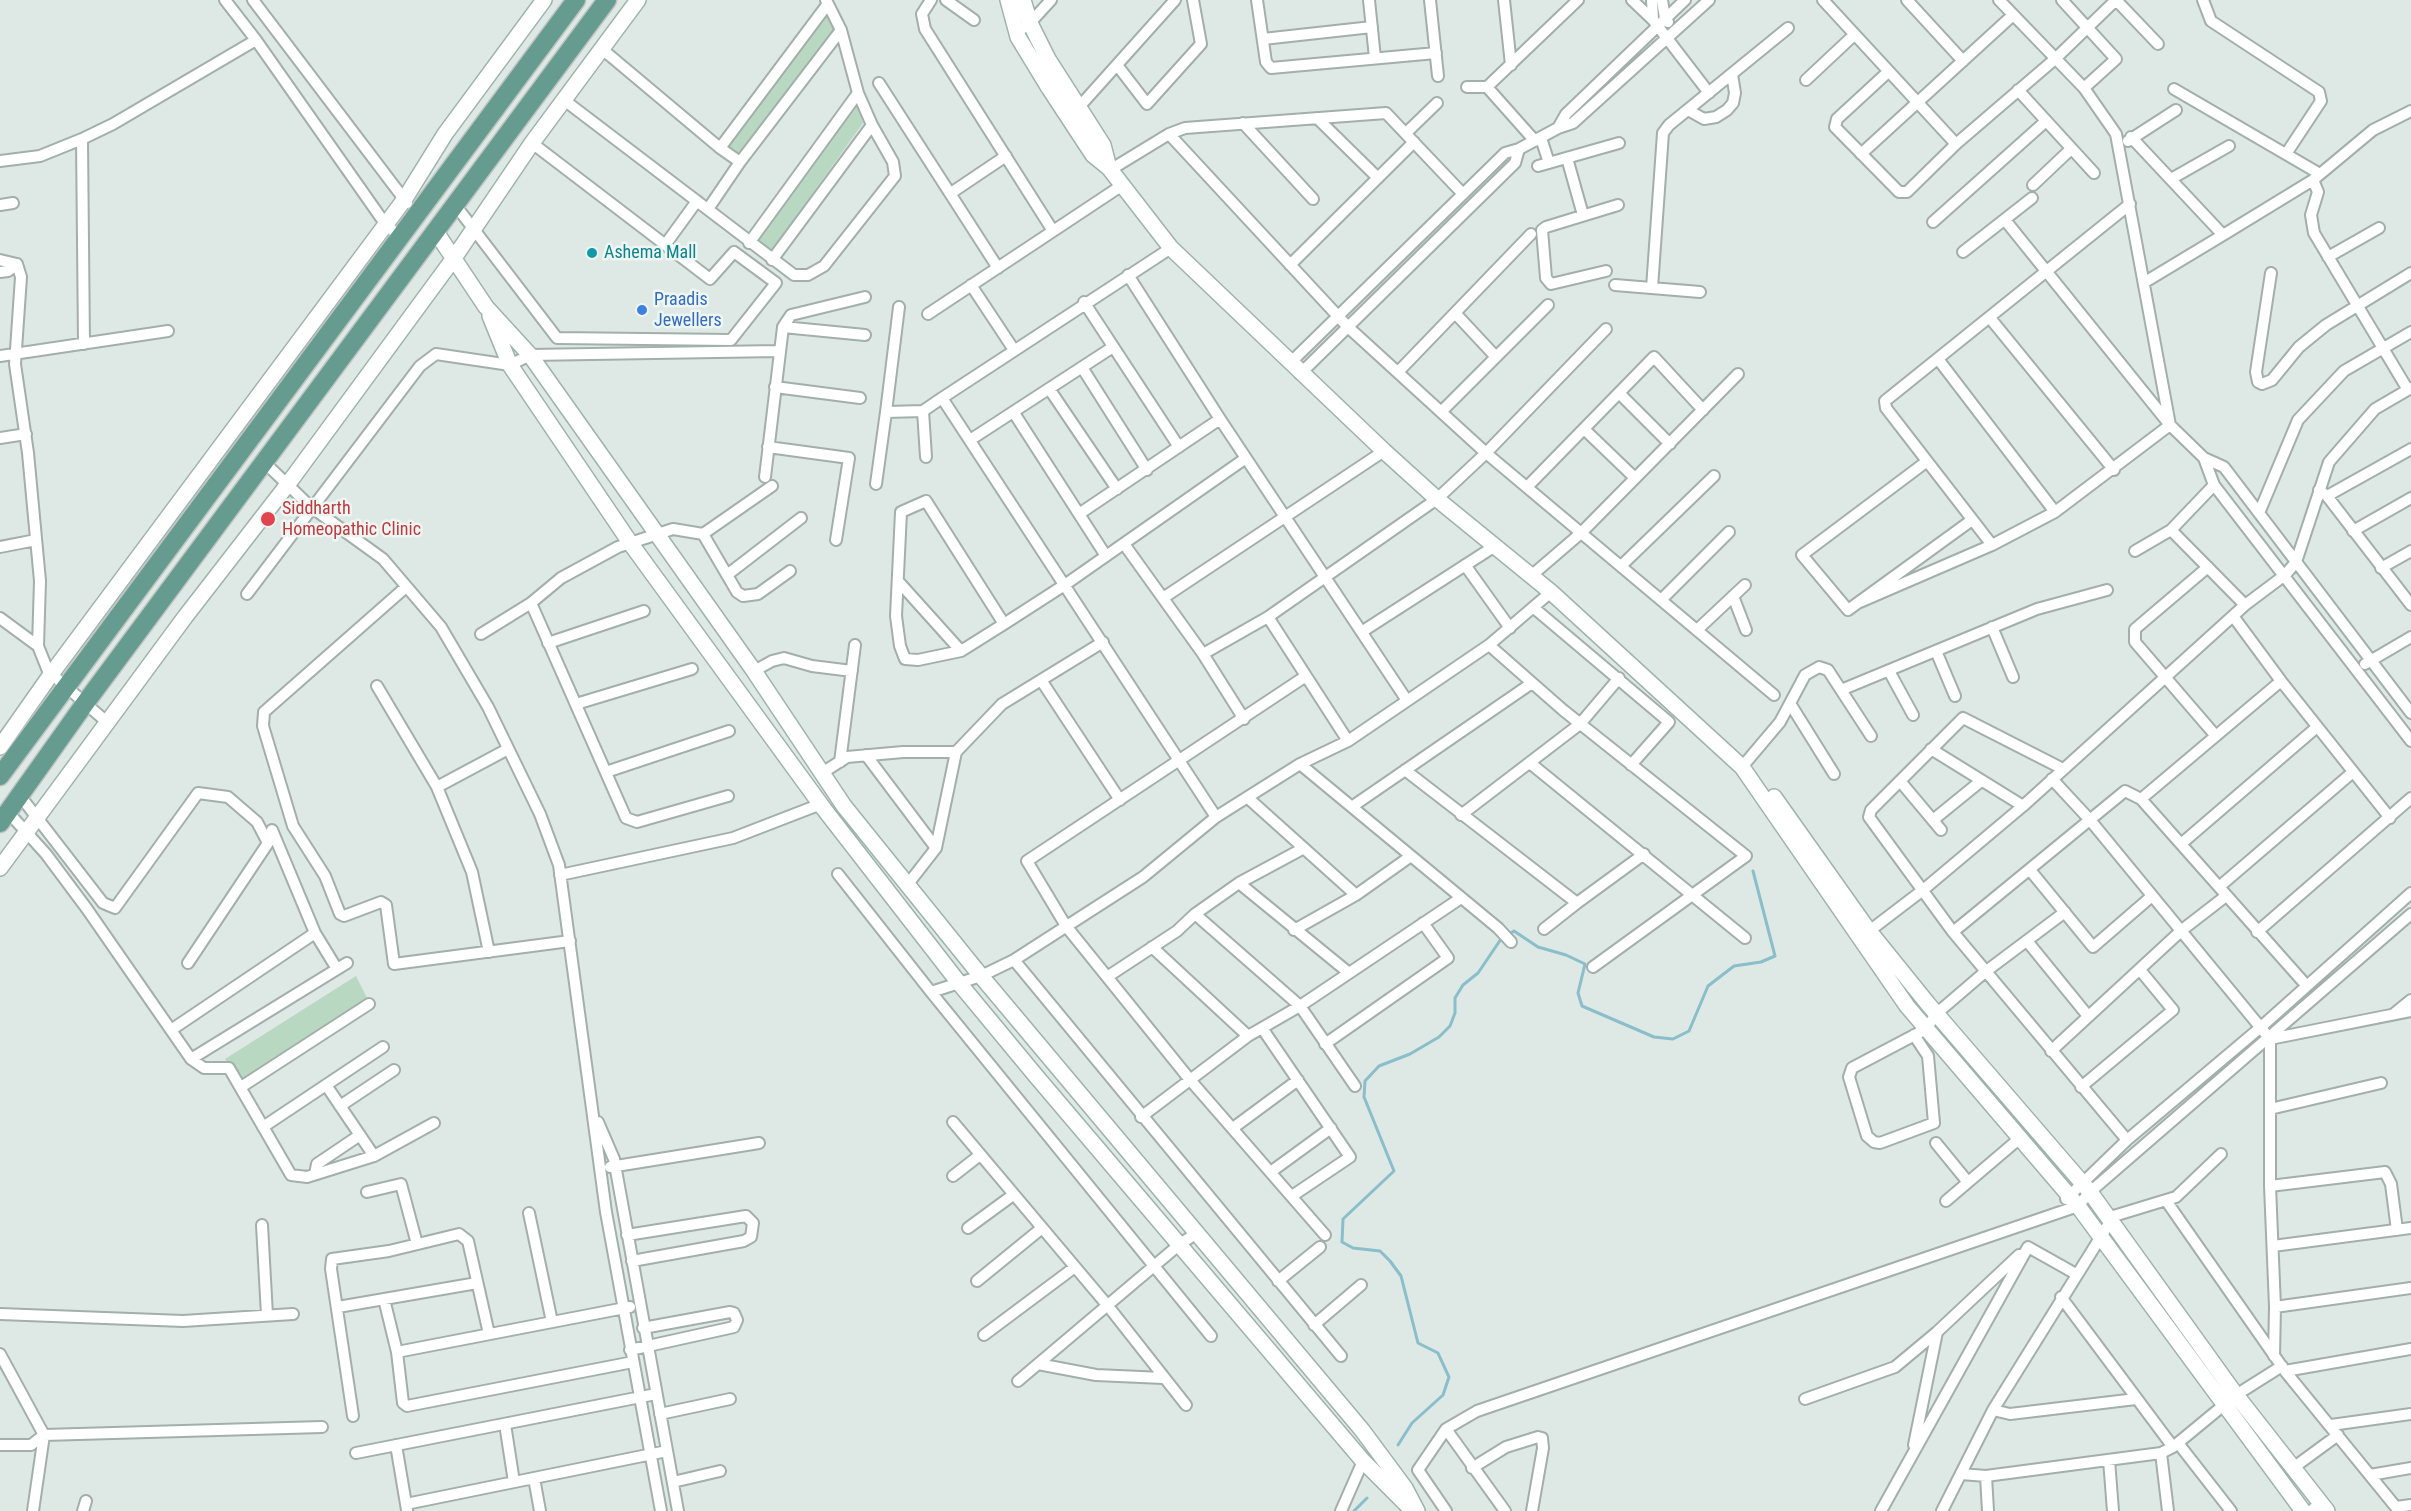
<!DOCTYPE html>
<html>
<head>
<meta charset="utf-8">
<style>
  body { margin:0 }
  canvas { display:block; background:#dee8e4 }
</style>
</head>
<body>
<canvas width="2411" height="1511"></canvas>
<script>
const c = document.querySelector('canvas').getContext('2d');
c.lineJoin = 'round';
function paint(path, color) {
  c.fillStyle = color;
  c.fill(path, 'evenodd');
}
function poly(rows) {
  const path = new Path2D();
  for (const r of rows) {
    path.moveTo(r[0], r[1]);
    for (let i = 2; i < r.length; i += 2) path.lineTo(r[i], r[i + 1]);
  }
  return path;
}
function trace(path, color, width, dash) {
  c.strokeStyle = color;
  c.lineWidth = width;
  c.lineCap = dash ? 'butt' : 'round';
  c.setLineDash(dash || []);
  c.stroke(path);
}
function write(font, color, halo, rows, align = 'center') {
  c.font = font + ' "Roboto Condensed",sans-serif';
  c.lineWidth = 5;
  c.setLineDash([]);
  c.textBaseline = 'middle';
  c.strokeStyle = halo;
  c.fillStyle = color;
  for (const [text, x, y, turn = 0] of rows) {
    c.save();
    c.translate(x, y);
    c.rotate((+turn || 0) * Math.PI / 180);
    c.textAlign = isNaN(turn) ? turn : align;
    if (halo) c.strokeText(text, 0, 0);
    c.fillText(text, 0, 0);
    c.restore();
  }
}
paint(poly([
  [828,13,836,28,740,155,727,147],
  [857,102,863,123,770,253,756,242],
  [356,976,368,1000,241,1082,225,1059]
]), '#b8d8c2');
trace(poly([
  [1398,1445,1412,1423,1443,1395,1449,1377,1438,1353,1418,1343,1401,1276,1390,1261,1380,1251,1353,1248,1342,1242,1343,1219,1394,1171,1364,1097,1365,1081,1379,1066,1410,1054,1439,1037,1450,1026,1455,1013,1455,998,1463,985,1478,973,1501,939,1514,931,1538,947,1566,955,1585,964,1578,993,1582,1006,1654,1037,1673,1039,1689,1031,1708,986,1734,966,1761,962,1775,956,1753,871],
  [1354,1511,1367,1498]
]), '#89beca', 3);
const street = poly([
  [225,0,256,40,386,225,401,237],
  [253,0,407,203],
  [931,0,922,14,925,29,1053,231],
  [946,0,974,20],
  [1257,0,1266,62,1271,68,1436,53],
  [1369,0,1375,58],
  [1430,0,1438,76],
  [1504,0,1511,65],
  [1632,0,1653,20,1709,93],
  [1652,0,1653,20],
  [1662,0,1665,18,1668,22],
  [1823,0,1956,144],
  [1907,0,1963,61],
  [2062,0,2116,59,2084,88],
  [2203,0,2211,21,2319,92,2321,101,2286,154],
  [1016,33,1030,23,1051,0],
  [1263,39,1372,27],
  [602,49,720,148,740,162],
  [1117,65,1147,104,1201,44,1193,0],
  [1888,72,1837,119,1835,127,1899,192,1907,192,1956,144,2055,59,2116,0,2158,44],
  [1806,80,1854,35],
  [879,83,998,268],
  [1467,87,1487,87,1535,141],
  [1487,87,1578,0],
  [2174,89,2320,174],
  [2018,90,2094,173],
  [564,100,794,275,808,275,824,266,895,176,893,162,872,125,858,93,841,30,826,0],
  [1080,106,1175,0],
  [1688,110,1704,119,1716,117,1727,110,1733,103,1735,93,1732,74],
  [1317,118,1378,178],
  [1243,123,1313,199],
  [1558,128,1566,114,1685,0],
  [1406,133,1437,103],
  [1169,134,1348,327,1486,453,1774,695],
  [2131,137,2223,235,2145,282],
  [1541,138,1549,163],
  [82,139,84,344],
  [2128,141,2176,110],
  [720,148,827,5],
  [1861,154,2013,15],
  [1567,158,1583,215],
  [0,161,40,156,82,139,113,124,256,40],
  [1538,166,1619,143],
  [1110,170,1169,134,1185,128,1386,113,1462,193],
  [2171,179,2229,146],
  [2313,180,2318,192,2311,215,2314,233,2408,390],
  [2033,185,2071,149],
  [951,193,1006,156],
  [0,205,13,203],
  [456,206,557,338,731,340,776,283,734,252,710,279,532,143],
  [708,209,740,162,841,30],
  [2005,220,2170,425,2204,458,2224,467,2411,713],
  [1933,222,2046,121],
  [2223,235,2313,180,2373,130,2411,111],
  [749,243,858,93],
  [665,245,697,201],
  [1171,248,942,398,1216,817],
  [1963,252,2032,198],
  [2328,257,2379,228],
  [0,260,17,264,21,277,15,364,28,453,40,581,38,646,48,671,108,723],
  [772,260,872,125],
  [1290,265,1414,142],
  [1606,271,1551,284,1546,278,1542,230,1546,227,1618,205],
  [0,272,8,271,17,264],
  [2271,273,2256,372,2258,382,2262,384,2272,380,2299,347,2326,325,2411,273],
  [1128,275,1220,419,1406,699],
  [971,285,1014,350],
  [1615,285,1700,292],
  [1652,288,1663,133,1669,125,1788,28],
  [1084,302,1179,447],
  [1455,313,1496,357],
  [928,314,1121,186],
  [1990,318,2114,470],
  [783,327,865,335],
  [0,356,168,331],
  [1938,359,2055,512],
  [1290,363,1505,153,1519,149,1558,128,1573,123,1709,0],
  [1083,369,1147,470],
  [1398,372,1531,234],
  [1300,374,1515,163,1519,149],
  [775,387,860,398],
  [1050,390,1117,489],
  [1619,393,1670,444],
  [923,411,926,457],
  [886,412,899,307],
  [1441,412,1548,305],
  [1014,413,1106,556],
  [1584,429,1635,478],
  [0,438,26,434],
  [970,440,1113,347],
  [768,447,849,458,836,540],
  [2204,458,2214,485,2411,741],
  [1926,462,1802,555,1848,610,1972,520],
  [265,463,311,507,383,559,441,627,488,707,540,814,559,865,606,1212,661,1511],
  [765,477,783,327,791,315,865,297],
  [876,484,886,412,923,411,942,398],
  [1527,487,1654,357,1703,410],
  [2319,490,2327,496,2411,605],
  [2327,496,2411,449],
  [2259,513,2298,420,2344,371,2411,332],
  [1079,514,1220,419],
  [2171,530,2245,605],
  [2353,531,2411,498],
  [703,534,737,592,743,596,758,594,790,571],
  [1124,544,1203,654,1244,719],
  [1992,545,1886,408,1885,401,2130,204],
  [0,547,36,540],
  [2135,551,2171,530,2214,485],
  [1465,565,1510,628],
  [1621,566,1714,476],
  [2208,567,2135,629,2135,642,2215,735],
  [2381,568,2411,551],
  [727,575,801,518],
  [1531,576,1581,533,1738,374],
  [898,581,961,651],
  [406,587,264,712,263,726,293,826,325,876,340,914,344,916,381,902,386,905,394,964,570,941],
  [247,594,420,366,436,354,510,365,530,355,778,351],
  [1733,596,1746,630],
  [1163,598,1384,451],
  [1661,600,1729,532],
  [1860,602,1992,545,2055,512,2170,425,2116,134,2084,88,1999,0],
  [531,603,626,818,637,822,728,796],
  [1534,608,1669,722,1631,765],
  [2233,616,2281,681,2390,818],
  [1268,617,1348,741],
  [0,618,38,646],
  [1004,624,926,501,901,512,896,616,900,646,905,659,918,660,961,651,1004,624,1066,584,1246,458],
  [1992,627,2013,677],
  [1697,630,1745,585],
  [1363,631,1495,546],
  [481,634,531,603,561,578,618,547,673,529,703,534,772,486],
  [548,643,644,611],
  [1489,645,1563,710,1746,856,1593,967],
  [1936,651,1955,696],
  [1203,654,1268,617,1437,499,1486,453,1606,329],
  [2365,664,2411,637],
  [754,671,772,661,784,658,812,666,852,671],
  [1889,671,1913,715],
  [1306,676,1027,861,1066,926,1191,1081,1325,1235],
  [1041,680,1120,800],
  [377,686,437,787,508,749],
  [1841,690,2037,609,2107,590],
  [576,704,692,669],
  [1791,705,1834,774],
  [1931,749,2023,806],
  [866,755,936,848],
  [840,762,855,645],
  [1530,763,1745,938],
  [1300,764,1498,928,1511,942],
  [1742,767,1780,722,1805,675,1819,667,1828,670,1871,736],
  [2063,769,1963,718,1871,810,1869,817,1953,932,2127,1140],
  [1405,770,1577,903,1644,854],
  [606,772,729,731],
  [822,773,847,757,903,752,956,752],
  [2052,779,2090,820,2270,1039,2270,1186,2275,1307,2274,1356],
  [1900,781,1941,830],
  [437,787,472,872,489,952],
  [21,797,103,903,115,908,198,793,228,797,257,822,268,843,188,963],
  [1248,798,1356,895],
  [2141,799,2281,681],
  [1353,806,1532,683],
  [8,812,46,854,87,909,191,1059,204,1068,229,1068,291,1175,307,1177,374,1156,434,1123],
  [1461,815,1580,724,1619,678],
  [1933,820,1981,781],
  [272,830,315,933,337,969],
  [2181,844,2317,727],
  [2030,870,2093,947,2152,896],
  [838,874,931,992,1211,1336],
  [560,875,733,838,821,804],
  [1239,883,1349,973],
  [908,884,936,848,956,752,1002,704,1103,642],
  [2219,887,2353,772],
  [1195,914,1300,1006,1355,1086],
  [1544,929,1577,903],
  [1294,930,1356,895,1411,856],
  [1953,932,2125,791,2141,799,2306,985],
  [2257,932,2411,798],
  [1864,935,1923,890,2023,806,2245,605,2285,575,2296,562,2329,462,2375,409,2411,388],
  [2027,941,2088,1016],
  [1152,947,1248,1036],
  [1014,960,1341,1356],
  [1107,977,1177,931,1195,914,1239,883,1304,848],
  [931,992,981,976,1014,960,1143,877,1216,817,1300,764,1348,741,1489,645,1551,592],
  [2395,1013,2411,1000],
  [1262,1028,1350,1157,1292,1196],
  [171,1030,315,933],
  [1914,1035,1928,1056,1934,1123,1880,1143,1874,1142,1867,1136,1849,1077,1852,1068,1926,1029,1936,1014,1985,972,2065,912],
  [2270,1039,2411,1011],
  [1325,1044,1448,958,1423,923],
  [2051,1051,2182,930,2226,896],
  [191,1059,347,963],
  [326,1085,374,1156],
  [241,1087,369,1004],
  [2081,1087,2173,1010,2140,970],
  [340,1106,394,1070],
  [2270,1109,2381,1083],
  [1141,1117,1248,1036,1300,1006,1461,898],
  [598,1122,614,1159,678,1511],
  [953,1122,1108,1306,1186,1405],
  [263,1127,383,1047],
  [1233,1128,1298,1080],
  [1936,1143,1967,1181],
  [610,1167,759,1143],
  [1272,1171,1331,1128],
  [315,1174,317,1164,360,1135],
  [953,1176,980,1155],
  [2270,1186,2385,1172,2391,1184,2397,1230],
  [367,1192,401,1184,417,1244],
  [2066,1199,2127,1140,2261,1027,2411,893],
  [1946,1201,2020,1138],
  [2167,1202,2285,1371,2399,1511],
  [529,1213,552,1322],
  [2107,1218,2176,1197,2221,1154],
  [262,1225,267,1315],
  [968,1228,1013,1195],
  [627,1235,746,1216,753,1223,751,1237,744,1241,632,1261],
  [2273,1246,2411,1228],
  [977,1281,1042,1228],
  [1278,1281,1320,1247],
  [2061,1297,2173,1447],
  [384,1299,397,1352,403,1403,407,1406,633,1362],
  [338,1307,477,1283],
  [2275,1307,2411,1288],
  [0,1314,183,1321,293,1314],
  [1314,1325,1361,1285],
  [984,1335,1075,1267],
  [630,1350,734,1327,737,1320,734,1313,730,1312,643,1328],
  [397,1352,630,1307],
  [0,1354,44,1435,33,1511],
  [2285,1371,2411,1349],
  [1163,1378,1096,1375,1038,1364,1180,1244,1197,1233],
  [1018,1381,1038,1364],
  [1805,1399,1895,1367,1937,1332],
  [1993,1410,2010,1414,2136,1399],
  [660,1414,730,1399],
  [353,1416,331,1269,332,1259,389,1251,459,1234,468,1241,489,1334],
  [505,1424,514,1482],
  [2331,1425,2411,1414],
  [1446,1429,1505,1511],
  [2178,1443,2231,1511],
  [0,1445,31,1445,44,1435,322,1427],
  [396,1445,407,1510],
  [1914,1445,1937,1332,2019,1255],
  [356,1453,656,1394],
  [2161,1453,2168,1511],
  [2109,1460,2113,1511],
  [1472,1468,1506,1447,1538,1437,1542,1438,1543,1448,1532,1511],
  [2293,1468,2338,1435],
  [1961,1474,1986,1476,2161,1453,2173,1447,2236,1395,2282,1366],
  [2370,1475,2411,1468],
  [1986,1476,1988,1511],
  [534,1478,540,1511],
  [673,1482,720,1471],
  [406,1504,667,1451],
  [2396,1507,2411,1505],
  [83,1511,86,1501],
  [1341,1511,1363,1461],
  [1446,1511,1418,1470,1446,1429,1477,1411,2078,1206,2090,1192,2411,914],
  [1881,1511,2028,1247,2076,1274],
  [1942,1511,1993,1410,2110,1222],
  [2311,1511,2320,1503]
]);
const secondary = poly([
  [1008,0,1018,37,1049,88,1093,155,1109,168,1171,248,1384,451,1437,499,1551,592,1742,767,1907,1006,2078,1206,2303,1511],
  [1023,0,1030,23,1048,59,1103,145,1109,168],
  [436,232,486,307,530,355,754,671,844,806,981,976,1362,1430,1405,1488,1417,1511],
  [490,316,510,365,631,544,824,809,959,983,1036,1076,1363,1461,1413,1511],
  [0,747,52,673,404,200,445,134,544,0],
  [1774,797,1869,931,1928,1004,2090,1192,2236,1395,2327,1511],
  [0,868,185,617,288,484,454,258,532,143,638,0]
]);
const primary = poly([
  [0,776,576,0],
  [0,823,86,702,607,0]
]);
trace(street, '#a2afab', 14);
trace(secondary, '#9eb3ac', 18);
trace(primary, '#bcc3c2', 21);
trace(street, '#fff', 10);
trace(secondary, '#fff', 15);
trace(primary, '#669b8f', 18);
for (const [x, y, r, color] of [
  [592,253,6,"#0f9aa8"],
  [642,310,6,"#3f7fe0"],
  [268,519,8,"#e0444e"]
]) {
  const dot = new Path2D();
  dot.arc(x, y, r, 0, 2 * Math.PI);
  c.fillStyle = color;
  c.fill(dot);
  trace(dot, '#eef6f2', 2);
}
write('18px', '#0d838f', '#eef6f2', [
  ["Ashema Mall",604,253]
], 'left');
write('18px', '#366cbe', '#eef6f2', [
  ["Praadis",654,300],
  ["Jewellers",654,321]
], 'left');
write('18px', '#be3a42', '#eef6f2', [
  ["Siddharth",282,509],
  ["Homeopathic Clinic",282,530]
], 'left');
</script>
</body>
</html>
